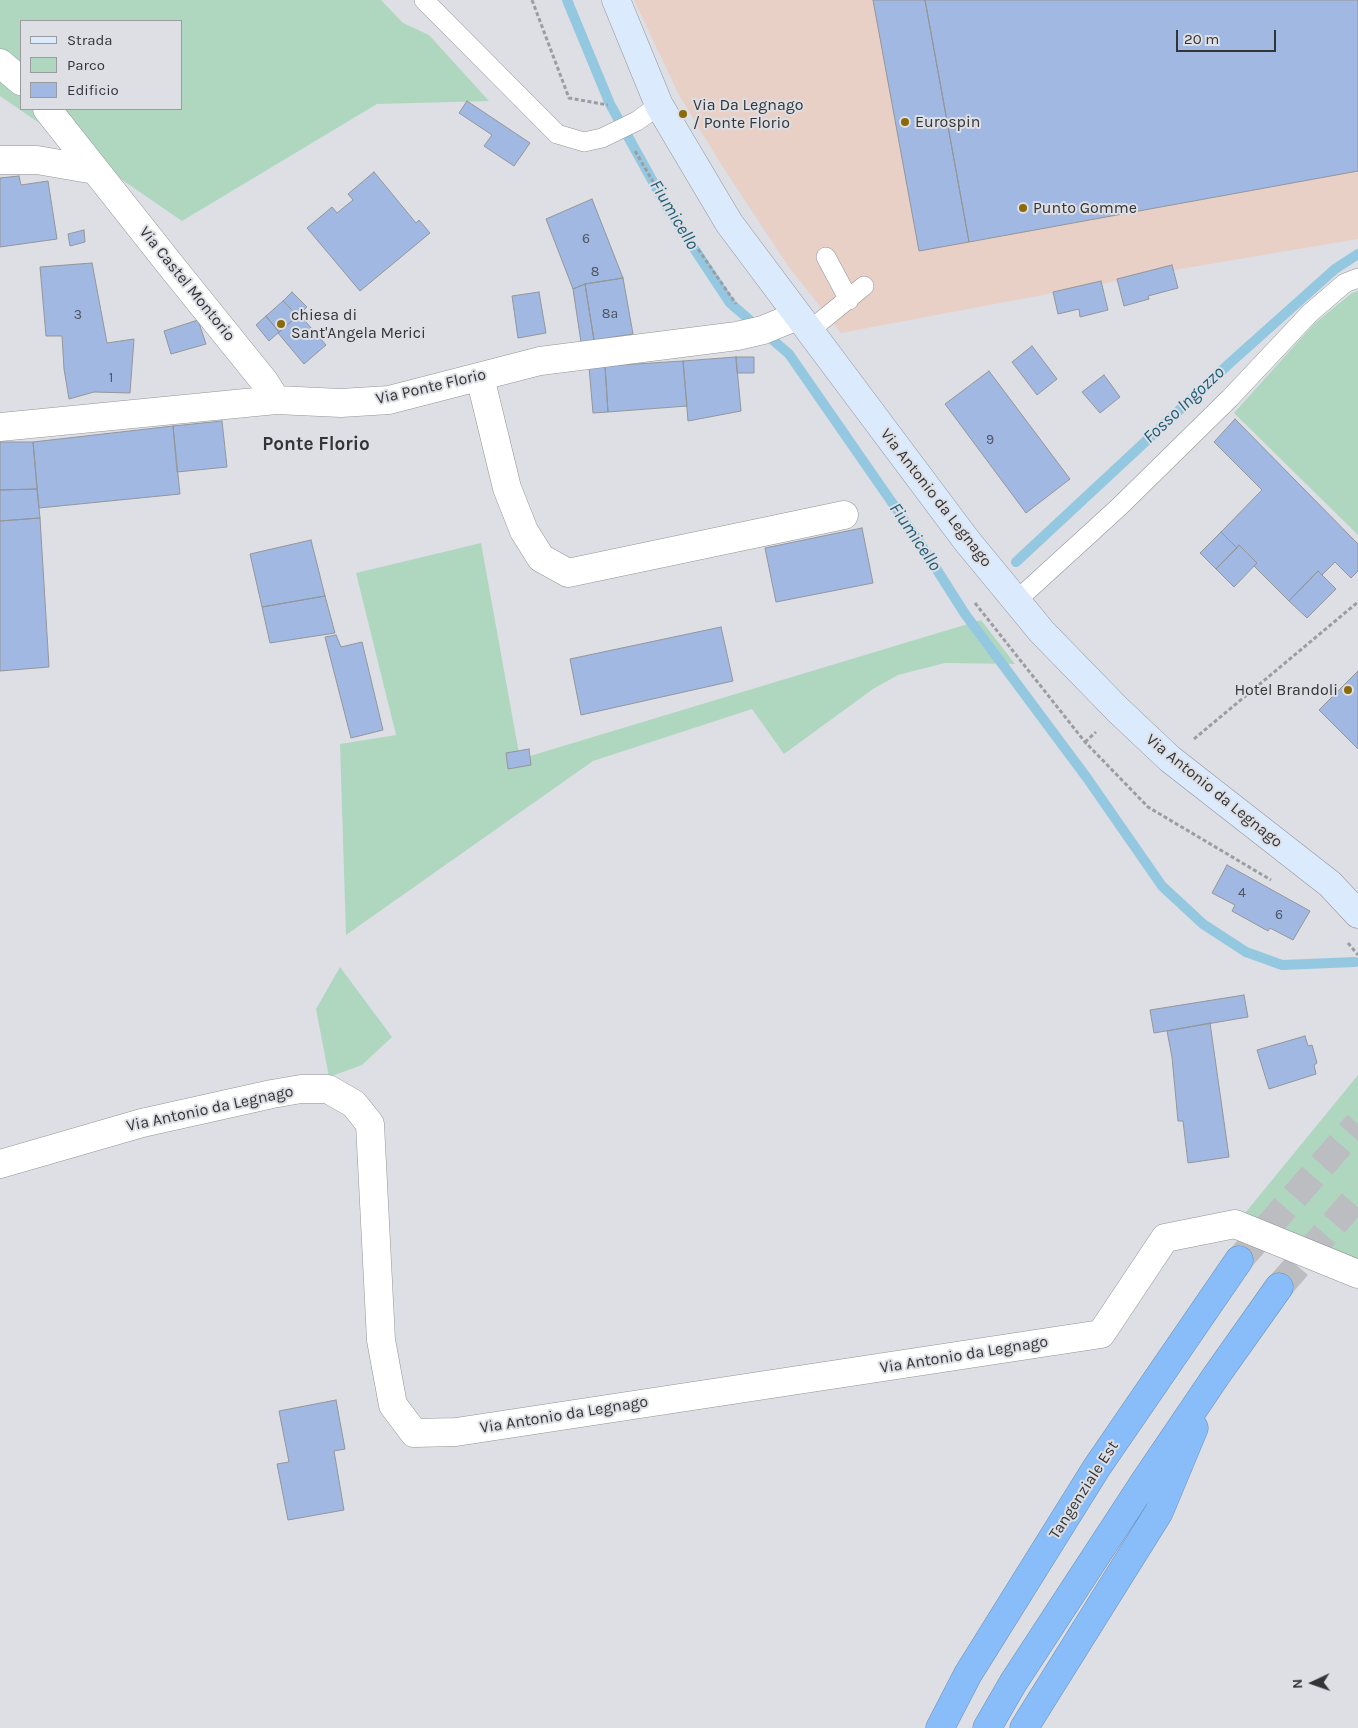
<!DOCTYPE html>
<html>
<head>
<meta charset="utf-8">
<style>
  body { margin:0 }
  #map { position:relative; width:1358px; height:1728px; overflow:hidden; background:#dddfe4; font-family:Karla,sans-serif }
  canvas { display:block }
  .legend { position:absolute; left:20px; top:20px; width:162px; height:90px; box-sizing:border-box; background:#dddfe4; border:1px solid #999b9e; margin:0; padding:6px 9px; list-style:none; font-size:15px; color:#333436 }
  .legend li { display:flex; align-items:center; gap:10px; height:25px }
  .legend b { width:25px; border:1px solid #999b9e }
  .north { position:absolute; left:1288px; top:1658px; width:50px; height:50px; -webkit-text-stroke:4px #dddfe4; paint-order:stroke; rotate:267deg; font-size:14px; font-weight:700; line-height:20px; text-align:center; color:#333436 }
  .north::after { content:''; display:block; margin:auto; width:18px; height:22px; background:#333436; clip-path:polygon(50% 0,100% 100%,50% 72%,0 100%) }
  .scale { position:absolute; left:1176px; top:30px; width:100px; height:22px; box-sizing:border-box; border:2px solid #333436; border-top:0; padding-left:6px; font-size:15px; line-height:18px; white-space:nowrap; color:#333436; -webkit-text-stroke:4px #dddfe4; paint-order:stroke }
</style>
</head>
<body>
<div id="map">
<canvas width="1358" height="1728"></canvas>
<ul class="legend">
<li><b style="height:6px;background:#dbebfd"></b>Strada</li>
<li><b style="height:14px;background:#afd7c0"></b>Parco</li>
<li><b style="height:14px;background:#a0b8e2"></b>Edificio</li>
</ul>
<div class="north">N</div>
<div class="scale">20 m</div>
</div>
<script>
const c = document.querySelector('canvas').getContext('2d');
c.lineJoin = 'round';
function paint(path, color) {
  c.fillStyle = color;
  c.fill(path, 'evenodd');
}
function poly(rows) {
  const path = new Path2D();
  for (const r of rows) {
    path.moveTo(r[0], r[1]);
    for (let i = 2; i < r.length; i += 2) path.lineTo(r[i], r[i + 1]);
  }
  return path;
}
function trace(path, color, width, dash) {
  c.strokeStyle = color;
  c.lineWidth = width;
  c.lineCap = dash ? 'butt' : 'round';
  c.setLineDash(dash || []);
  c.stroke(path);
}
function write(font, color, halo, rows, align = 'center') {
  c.font = font + ' Karla,sans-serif';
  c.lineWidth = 4;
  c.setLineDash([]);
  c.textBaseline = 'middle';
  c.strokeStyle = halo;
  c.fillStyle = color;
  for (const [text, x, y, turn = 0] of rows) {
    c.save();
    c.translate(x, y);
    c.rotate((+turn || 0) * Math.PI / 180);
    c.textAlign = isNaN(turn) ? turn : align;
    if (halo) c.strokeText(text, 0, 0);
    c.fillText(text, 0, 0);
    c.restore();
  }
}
paint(poly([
  [634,0,1358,0,1358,239,1175,270,841,333,788,266,719,161,679,95]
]), '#e8d0c7');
paint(poly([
  [0,0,381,0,403,23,429,35,489,101,377,104,182,221,0,96],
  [21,21,181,21,181,109,21,109],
  [1358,291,1358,535,1234,413,1314,324,1352,293],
  [481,543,520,759,981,620,1015,664,945,663,898,675,873,689,784,754,752,709,593,761,346,935,340,744,396,735,356,573],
  [340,967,392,1037,362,1065,329,1077,316,1009],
  [1358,1075,1358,1260,1241,1218]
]), '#afd7c0');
trace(poly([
  [567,0,610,104,668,209,730,303,789,354,918,540,965,614,1087,778,1162,886,1203,924,1246,952,1282,965,1355,962],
  [1016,562,1231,362,1335,269,1358,254]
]), '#94c8e1', 10);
const building = poly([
  [873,0,925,0,969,242,919,251,873,0],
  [925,0,1358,0,1358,171,969,242,925,0],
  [467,101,530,143,514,166,484,146,492,135,459,113,467,101],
  [374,172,416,223,419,220,430,233,360,291,307,228,332,207,337,213,353,200,348,194,374,172],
  [19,176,21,185,48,181,57,239,0,247,0,178,19,176],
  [592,199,623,278,585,284,573,289,546,219,592,199],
  [84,230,85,242,70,246,68,234,84,230],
  [92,263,107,343,134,339,130,393,94,392,69,399,64,369,62,336,46,336,40,267,92,263],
  [1172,265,1178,288,1148,296,1149,299,1124,306,1117,279,1172,265],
  [623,278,633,334,594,340,585,284,623,278],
  [1101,281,1108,310,1080,317,1079,309,1058,314,1053,292,1101,281],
  [585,284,594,340,581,342,573,289,585,284],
  [292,292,307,307,298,316,283,301,292,292],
  [539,292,546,333,518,338,512,296,539,292],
  [283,301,298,316,279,332,266,316,283,301],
  [299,314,326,345,304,364,278,333,299,314],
  [266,316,279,332,269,341,256,325,266,316],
  [198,320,206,344,171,354,164,331,198,320],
  [1032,346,1057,379,1037,395,1012,362,1032,346],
  [736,357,741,411,688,421,683,361,736,357],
  [736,357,754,357,754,373,737,373,736,357],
  [683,361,687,406,608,412,605,366,683,361],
  [605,366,608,412,593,413,589,367,605,366],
  [989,371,1070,479,1026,513,945,404,989,371],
  [1104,375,1120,397,1100,413,1082,392,1104,375],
  [1235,419,1358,544,1358,571,1351,578,1335,562,1322,575,1318,571,1289,601,1254,566,1257,563,1239,545,1237,548,1221,532,1262,490,1214,442,1235,419],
  [222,421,227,467,177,472,173,426,222,421],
  [173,426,180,494,39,508,33,442,173,426],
  [0,442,33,442,37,489,0,490,0,442],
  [37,489,40,518,0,521,0,490,37,489],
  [40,518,49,667,0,671,0,521,40,518],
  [862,528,873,583,776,602,765,548,862,528],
  [1221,532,1237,548,1216,569,1200,553,1221,532],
  [311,540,325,596,262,607,250,554,311,540],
  [1239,545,1257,563,1234,587,1216,569,1239,545],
  [1318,571,1336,589,1307,618,1289,601,1318,571],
  [325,596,335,633,270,643,262,607,325,596],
  [721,627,733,681,581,715,570,659,721,627],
  [336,635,341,647,362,642,383,730,351,738,325,637,336,635],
  [1358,671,1358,749,1319,710,1358,671],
  [529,749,531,765,508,769,506,753,529,749],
  [1227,865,1310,911,1293,940,1270,928,1268,931,1232,911,1235,905,1212,893,1227,865],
  [1244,995,1248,1017,1154,1033,1150,1010,1244,995],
  [1210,1023,1229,1157,1188,1163,1183,1121,1178,1121,1172,1057,1167,1031,1210,1023],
  [1305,1036,1308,1046,1312,1045,1317,1063,1314,1065,1316,1074,1269,1089,1257,1050,1305,1036],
  [336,1400,345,1449,334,1451,344,1510,288,1520,277,1464,289,1462,279,1411,336,1400]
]);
paint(building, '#a0b8e2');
trace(building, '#93969a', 1);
trace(poly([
  [1239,1260,1358,1124],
  [1279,1287,1358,1196]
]), '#bbbdc1', 28, [28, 14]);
const lane = poly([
  [424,0,557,134,584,142,602,138,637,121,659,105],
  [826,257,849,300],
  [809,331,864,286],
  [1016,601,1119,507,1230,398,1310,313,1345,283,1358,278]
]);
const street = poly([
  [0,63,21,81],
  [47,109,172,267,264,381,276,400],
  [0,160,37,160,95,170],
  [480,377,507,488,524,531,541,558,568,573,844,515],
  [0,427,276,400,341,403,389,400,540,361,737,336,763,330,797,316],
  [0,1164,142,1123,272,1094,301,1089,328,1089,354,1104,370,1124,381,1340,393,1405,414,1433,456,1432,1101,1334,1165,1238,1235,1224,1358,1274]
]);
const secondary = poly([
  [616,0,659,105,729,223,967,541,1042,632,1118,710,1170,759,1330,884,1358,914]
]);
const highway = poly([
  [940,1728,968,1674,1097,1467,1239,1260],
  [987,1728,1013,1683,1145,1481,1216,1376,1279,1287],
  [1024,1728,1159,1512,1194,1428]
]);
trace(lane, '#929498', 20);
trace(street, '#929498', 29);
trace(secondary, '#929498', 29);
trace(highway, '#6a8db5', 29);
trace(poly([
  [532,0,569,98,608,105],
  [635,151,662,197,736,304],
  [975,603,1085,742,1148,807,1271,880],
  [1194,739,1358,602],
  [1085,742,1096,732],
  [1348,943,1358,955]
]), '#9c9da1', 3, [4, 2.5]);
trace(lane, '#fff', 19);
trace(street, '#fff', 28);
trace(secondary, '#dbebfd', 28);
trace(highway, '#88bdf9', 28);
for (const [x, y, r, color] of [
  [683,114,5,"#8a6a09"],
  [905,122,5,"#8a6a09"],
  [1023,208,5,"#8a6a09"],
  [281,324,5,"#8a6a09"],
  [1348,690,5,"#8a6a09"]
]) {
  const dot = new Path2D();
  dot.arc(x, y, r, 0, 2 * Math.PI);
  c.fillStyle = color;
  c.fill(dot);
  trace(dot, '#dddfe4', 2);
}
write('14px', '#4e5561', null, [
  ["6",586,239],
  ["8",595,272],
  ["8a",610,314],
  ["3",78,315],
  ["1",111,378],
  ["9",990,440],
  ["4",1242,893],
  ["6",1279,915]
]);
write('16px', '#333436', '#dddfe4', [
  ["Via Da Legnago",693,105],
  ["/ Ponte Florio",693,123],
  ["Eurospin",915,122],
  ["Punto Gomme",1033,208],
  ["chiesa di",291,315],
  ["Sant'Angela Merici",291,333],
  ["Hotel Brandoli",1338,690,"right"]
], 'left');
write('16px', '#333436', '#dddfe4', [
  ["Via Castel Montorio",187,284,51],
  ["Via Ponte Florio",431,387,-13],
  ["Via Antonio da Legnago",936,498,52],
  ["Via Antonio da Legnago",1214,791,39],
  ["Via Antonio da Legnago",210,1109,-12],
  ["Via Antonio da Legnago",964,1355,-9],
  ["Via Antonio da Legnago",564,1415,-9],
  ["Tangenziale Est",1084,1490,-57]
]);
write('italic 18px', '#1c5d77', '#dddfe4', [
  ["Fiumicello",674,215,59],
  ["Fosso Ingozzo",1184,405,-43],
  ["Fiumicello",915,537,56]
]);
write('bold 19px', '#333436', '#dddfe4', [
  ["Ponte Florio",316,445]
]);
</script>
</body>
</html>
